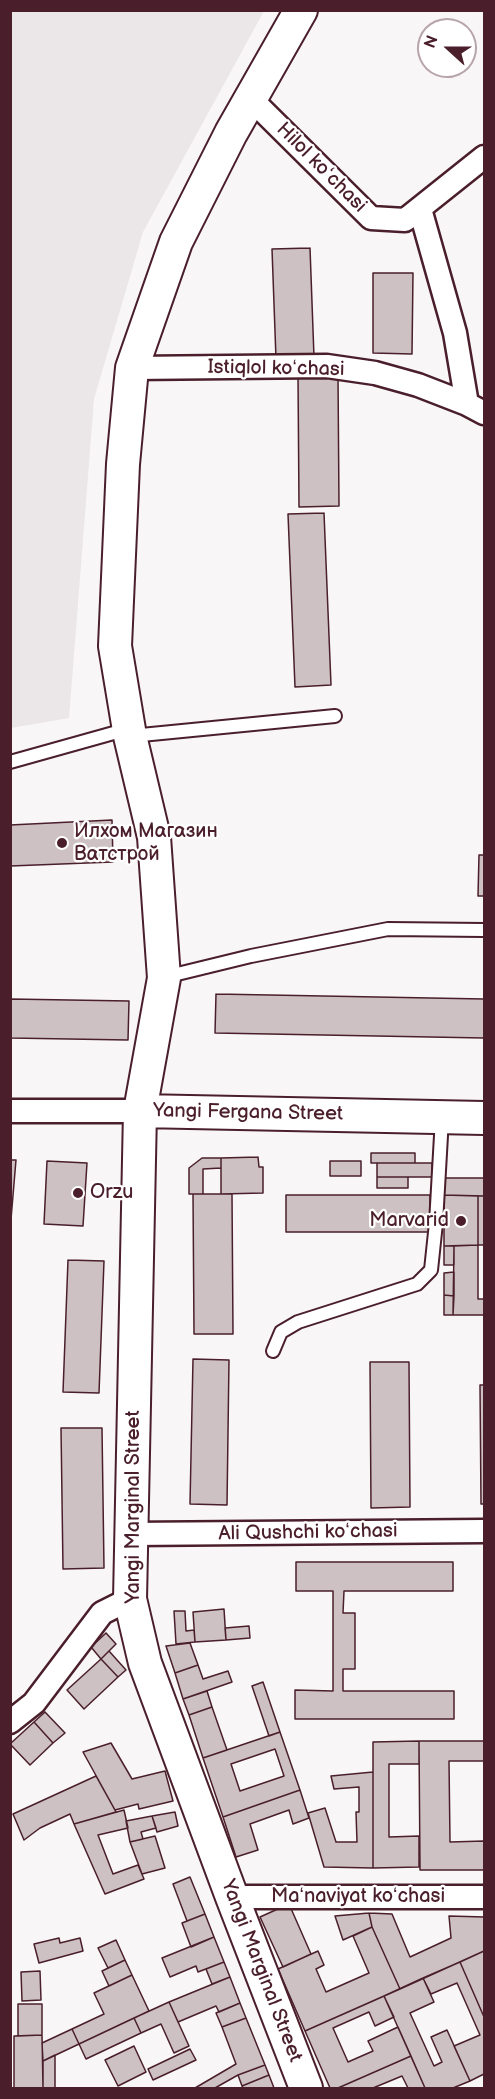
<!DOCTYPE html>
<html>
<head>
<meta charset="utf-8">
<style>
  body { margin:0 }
  #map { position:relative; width:495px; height:2099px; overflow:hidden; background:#f8f6f7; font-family:"Balsamiq Sans",sans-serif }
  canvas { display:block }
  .frame { position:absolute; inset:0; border:12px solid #4a1f2b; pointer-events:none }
  .north { position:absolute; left:417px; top:18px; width:60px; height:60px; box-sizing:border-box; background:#fff; border:2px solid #b7a5aa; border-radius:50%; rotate:291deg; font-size:16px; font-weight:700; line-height:24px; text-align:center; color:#4a1f2b }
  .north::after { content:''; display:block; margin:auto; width:21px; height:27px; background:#4a1f2b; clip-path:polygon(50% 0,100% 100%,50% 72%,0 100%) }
</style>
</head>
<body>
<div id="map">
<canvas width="495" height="2099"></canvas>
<div class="frame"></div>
<div class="north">N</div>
</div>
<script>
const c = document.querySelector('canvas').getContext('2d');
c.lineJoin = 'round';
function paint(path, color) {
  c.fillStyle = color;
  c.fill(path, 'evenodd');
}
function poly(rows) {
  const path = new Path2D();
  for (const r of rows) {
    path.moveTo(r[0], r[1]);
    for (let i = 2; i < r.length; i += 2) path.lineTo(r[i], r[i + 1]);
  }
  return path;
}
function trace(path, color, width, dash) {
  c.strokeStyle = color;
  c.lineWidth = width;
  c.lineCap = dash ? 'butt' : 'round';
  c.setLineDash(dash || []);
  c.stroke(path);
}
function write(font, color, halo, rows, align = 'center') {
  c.font = font + ' "Balsamiq Sans",sans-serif';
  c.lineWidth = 4.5;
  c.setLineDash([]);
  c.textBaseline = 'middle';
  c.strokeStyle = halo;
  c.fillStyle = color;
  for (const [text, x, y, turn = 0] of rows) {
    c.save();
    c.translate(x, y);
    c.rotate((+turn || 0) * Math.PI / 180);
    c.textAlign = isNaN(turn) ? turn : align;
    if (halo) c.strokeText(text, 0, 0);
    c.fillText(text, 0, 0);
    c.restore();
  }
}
paint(poly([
  [11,10,264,11,143,232,94,399,69,718,11,728]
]), '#ebe6e8');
const building = poly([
  [310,248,314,357,276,359,272,249,310,248],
  [373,273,413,273,412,354,373,353,373,273],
  [298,376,338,376,339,506,299,507,298,376],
  [324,513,331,685,295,687,288,514,324,513],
  [112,820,113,862,10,866,10,825,112,820],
  [479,855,484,855,484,896,478,896,479,855],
  [216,994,484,999,484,1038,215,1033,216,994],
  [10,999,129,1001,128,1040,10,1038,10,999],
  [371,1153,415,1153,415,1163,371,1163,371,1153],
  [258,1157,259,1167,263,1167,263,1193,221,1194,221,1158,258,1157],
  [202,1158,221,1158,221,1168,203,1169,203,1194,189,1194,189,1168,202,1158],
  [10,1160,16,1160,10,1231,10,1160],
  [47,1161,87,1163,83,1226,44,1224,47,1161],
  [330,1161,361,1161,361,1176,330,1176,330,1161],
  [377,1163,432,1163,432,1177,377,1177,377,1163],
  [377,1177,408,1177,408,1188,377,1188,377,1177],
  [444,1178,484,1178,484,1196,444,1195,444,1178],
  [193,1194,232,1194,233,1334,194,1334,193,1194],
  [286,1195,430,1195,430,1232,286,1232,286,1195],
  [444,1195,478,1196,478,1245,444,1246,444,1195],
  [478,1196,484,1196,484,1245,478,1245,478,1196],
  [478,1245,478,1299,484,1299,484,1315,453,1315,454,1246,478,1245],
  [444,1246,454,1246,454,1265,444,1265,444,1246],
  [68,1260,104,1261,99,1393,63,1392,68,1260],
  [454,1272,454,1296,444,1295,444,1273,454,1272],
  [444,1295,454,1296,453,1315,444,1315,444,1295],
  [193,1359,229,1360,227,1505,190,1504,193,1359],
  [370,1362,409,1362,410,1507,371,1508,370,1362],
  [480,1385,484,1385,484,1504,481,1504,480,1385],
  [61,1428,102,1428,104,1568,63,1569,61,1428],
  [296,1562,453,1562,453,1591,344,1591,343,1613,355,1613,355,1669,343,1669,343,1691,454,1691,454,1719,295,1719,295,1690,333,1691,333,1591,296,1591,296,1562],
  [224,1609,226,1640,195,1642,193,1612,224,1609],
  [174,1611,185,1611,186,1631,194,1630,195,1642,176,1644,174,1611],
  [249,1626,250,1638,226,1640,225,1628,249,1626],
  [106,1633,116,1644,101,1659,91,1647,106,1633],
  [190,1643,198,1665,175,1673,166,1646,190,1643],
  [109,1651,126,1670,118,1677,101,1659,109,1651],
  [101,1659,118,1677,84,1709,67,1690,101,1659],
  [198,1665,203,1679,228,1671,232,1682,183,1699,175,1673,198,1665],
  [263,1682,280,1732,269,1736,252,1686,263,1682],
  [207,1691,212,1707,189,1715,183,1699,207,1691],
  [212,1707,227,1750,203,1758,189,1715,212,1707],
  [45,1712,65,1733,53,1743,34,1722,45,1712],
  [34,1722,53,1743,30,1765,10,1744,34,1722],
  [280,1732,300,1790,223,1817,203,1758,280,1732],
  [275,1749,284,1776,240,1791,231,1764,275,1749],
  [419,1741,484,1741,484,1761,449,1761,450,1842,484,1841,484,1870,420,1870,419,1741],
  [419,1741,419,1764,389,1764,389,1837,419,1836,419,1867,373,1868,373,1742,419,1741],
  [111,1743,132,1779,165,1771,173,1801,139,1809,138,1804,115,1810,83,1752,111,1743],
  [373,1772,373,1868,324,1867,308,1813,325,1808,336,1842,357,1842,356,1812,359,1812,359,1787,334,1789,331,1776,373,1772],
  [96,1776,116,1812,74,1824,70,1814,40,1828,24,1840,13,1814,96,1776],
  [300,1790,309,1818,293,1824,289,1810,250,1824,258,1850,236,1857,223,1817,300,1790],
  [124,1810,128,1828,98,1835,113,1874,138,1865,144,1879,105,1894,74,1824,124,1810],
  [175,1812,178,1826,157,1832,152,1816,175,1812],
  [152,1816,156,1828,141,1832,143,1839,130,1842,126,1821,152,1816],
  [155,1836,165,1868,142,1874,130,1842,155,1836],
  [190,1877,205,1914,187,1921,173,1884,190,1877],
  [289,1904,311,1954,283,1967,260,1917,289,1904],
  [369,1913,392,1914,410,1957,451,1938,449,1916,484,1917,484,1951,400,1989,372,1927,369,1913],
  [369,1913,372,1927,343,1940,335,1916,369,1913],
  [205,1914,214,1937,191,1947,182,1923,205,1914],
  [372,1927,400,1989,305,2031,278,1969,318,1951,324,1965,316,1969,326,1992,369,1973,353,1936,372,1927],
  [214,1937,224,1962,198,1972,196,1966,170,1977,162,1958,214,1937],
  [59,1938,60,1943,80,1938,83,1951,39,1963,34,1944,59,1938],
  [116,1940,125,1960,108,1968,98,1948,116,1940],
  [484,1951,484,2017,460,1962,484,1951],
  [125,1960,132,1975,109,1986,102,1971,125,1960],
  [224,1962,230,1977,212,1984,206,1969,224,1962],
  [460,1962,484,2017,484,2074,470,2081,454,2046,480,2035,457,1983,431,1994,423,1978,460,1962],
  [40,1971,41,2000,22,2001,21,1972,40,1971],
  [132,1975,149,2011,79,2044,72,2029,104,2014,94,1993,132,1975],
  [230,1977,240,2003,219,2012,216,2006,178,2022,169,2002,230,1977],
  [423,1978,434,2002,410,2013,434,2066,442,2062,431,2037,447,2030,470,2081,453,2088,425,2088,384,1996,423,1978],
  [384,1996,394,2017,375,2026,369,2012,333,2028,348,2062,373,2051,368,2041,398,2027,411,2056,338,2088,330,2088,305,2031,384,1996],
  [169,2002,189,2046,174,2053,161,2024,141,2033,134,2018,169,2002],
  [240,2003,246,2018,222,2027,216,2013,240,2003],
  [18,2004,42,2004,42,2035,18,2036,18,2004],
  [134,2018,141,2033,86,2059,79,2044,134,2018],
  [246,2018,265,2065,238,2075,215,2088,195,2088,236,2064,222,2027,246,2018],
  [72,2029,79,2044,43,2061,42,2043,72,2029],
  [42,2035,43,2088,14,2088,14,2036,42,2035],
  [134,2046,146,2072,118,2086,105,2060,134,2046],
  [190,2049,196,2060,153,2080,148,2069,190,2049],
  [55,2055,55,2088,43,2088,43,2061,55,2055],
  [411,2056,425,2088,408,2088,402,2076,373,2088,338,2088,411,2056],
  [265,2065,269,2075,242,2086,238,2075,265,2065],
  [269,2075,274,2088,243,2088,242,2086,269,2075]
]);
paint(building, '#cdc1c4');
trace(building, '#4a1f2b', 1.5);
const lane = poly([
  [131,736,335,716],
  [10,762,128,729],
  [165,977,251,956,388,929,484,930],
  [273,1351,281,1332,298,1322,417,1284,431,1270,436,1223,442,1118]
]);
const street = poly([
  [250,98,371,218,405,220,484,157],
  [420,209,455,333,467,404],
  [132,368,327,366,375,373,418,385,467,404,484,413],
  [10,1111,140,1111],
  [131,1534,484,1531],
  [10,1722,34,1703,102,1613,130,1599],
  [232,1897,484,1897]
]);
const secondary = poly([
  [301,10,231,133,176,242,132,368,123,464,115,646,130,736,154,837,164,978,140,1111,130,1599,145,1663,232,1897,306,2088],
  [140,1111,484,1118]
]);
trace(lane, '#4a1f2b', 16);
trace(street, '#4a1f2b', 27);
trace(secondary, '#4a1f2b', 36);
trace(lane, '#fff', 12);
trace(street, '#fff', 22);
trace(secondary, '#fff', 32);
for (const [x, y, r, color] of [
  [62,843,6,"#4a1f2b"],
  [78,1193,6,"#4a1f2b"],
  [461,1221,6,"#4a1f2b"]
]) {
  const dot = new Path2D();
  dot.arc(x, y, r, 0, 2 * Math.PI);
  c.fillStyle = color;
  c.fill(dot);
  trace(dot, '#fff', 2);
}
write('20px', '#4a1f2b', '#fff', [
  ["Hilol koʻchasi",321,168,45],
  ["Istiqlol koʻchasi",276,369,1],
  ["Yangi Fergana Street",248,1113,1],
  ["Yangi Marginal Street",134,1507,-90],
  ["Ali Qushchi koʻchasi",308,1533,-1],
  ["Maʻnaviyat koʻchasi",358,1897],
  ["Yangi Marginal Street",261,1971,69]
]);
write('20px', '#4a1f2b', '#fff', [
  ["Илхом Магазин",74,832],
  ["Ватстрой",74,855],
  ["Orzu",90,1193],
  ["Marvarid",449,1221,"right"]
], 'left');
</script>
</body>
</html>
